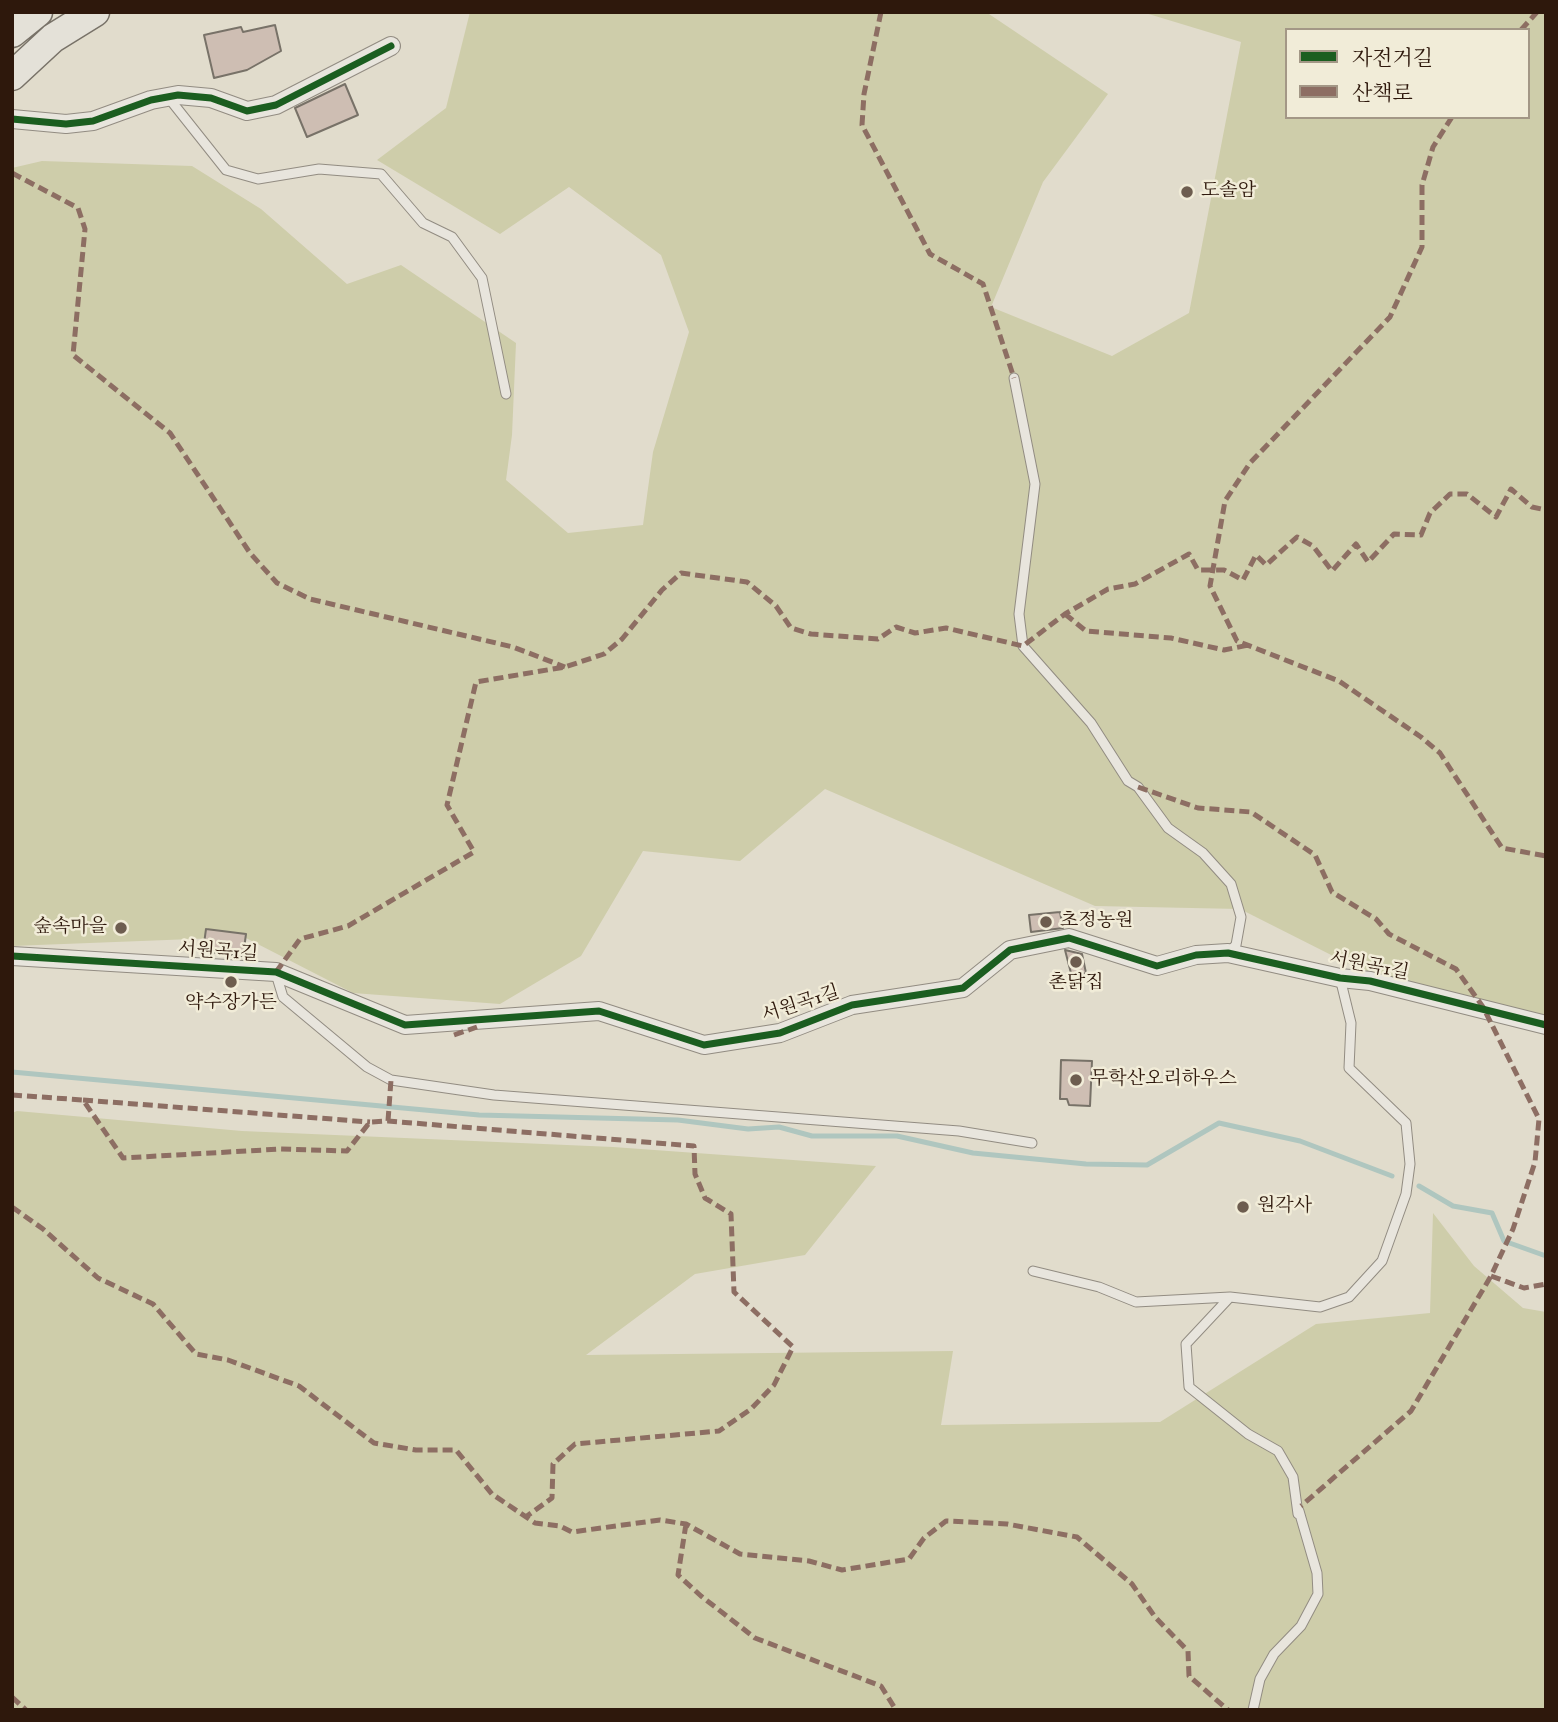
<!DOCTYPE html>
<html>
<head>
<meta charset="utf-8">
<style>
  body { margin:0 }
  #map { position:relative; width:1558px; height:1722px; overflow:hidden; background:#e1dccc; font-family:"IM FELL English","Noto Serif KR",serif }
  canvas { display:block }
  .frame { position:absolute; inset:0; border:14px solid #2e180c; pointer-events:none }
  .legend { position:absolute; left:1285px; top:28px; width:245px; height:91px; box-sizing:border-box; background:#f1ecd8; border:2px solid #a39786; margin:0; padding:9px 12px; list-style:none; font-size:21px; color:#2e180c }
  .legend li { display:flex; align-items:center; gap:14px; height:35px }
  .legend b { width:35px; border:2px solid #a39786 }
</style>
</head>
<body>
<div id="map">
<canvas width="1558" height="1722"></canvas>
<div class="frame"></div>
<ul class="legend">
<li><b style="height:9px;background:#1b5e20"></b>자전거길</li>
<li><b style="height:9px;background:#8d6e63"></b>산책로</li>
</ul>
</div>
<script>
const c = document.querySelector('canvas').getContext('2d');
c.lineJoin = 'round';
function paint(path, color) {
  c.fillStyle = color;
  c.fill(path, 'evenodd');
}
function poly(rows) {
  const path = new Path2D();
  for (const r of rows) {
    path.moveTo(r[0], r[1]);
    for (let i = 2; i < r.length; i += 2) path.lineTo(r[i], r[i + 1]);
  }
  return path;
}
function trace(path, color, width, dash) {
  c.strokeStyle = color;
  c.lineWidth = width;
  c.lineCap = dash ? 'butt' : 'round';
  c.setLineDash(dash || []);
  c.stroke(path);
}
function write(font, color, halo, rows, align = 'center') {
  c.font = font + ' "IM FELL English","Noto Serif KR",serif';
  c.lineWidth = 5;
  c.setLineDash([]);
  c.textBaseline = 'middle';
  c.strokeStyle = halo;
  c.fillStyle = color;
  for (const [text, x, y, turn = 0] of rows) {
    c.save();
    c.translate(x, y);
    c.rotate((+turn || 0) * Math.PI / 180);
    c.textAlign = isNaN(turn) ? turn : align;
    if (halo) c.strokeText(text, 0, 0);
    c.fillText(text, 0, 0);
    c.restore();
  }
}
paint(poly([
  [470,12,986,12,1108,94,1043,182,991,307,1112,356,1189,313,1241,42,1142,12,1546,12,1546,1021,1357,968,1240,909,1095,906,825,789,740,861,643,851,581,956,500,1004,353,993,244,937,12,946,12,168,42,161,192,166,261,209,347,284,401,265,516,343,512,435,506,480,568,533,643,525,653,452,689,332,661,255,569,187,500,234,377,160,446,108],
  [1287,30,1528,30,1528,117,1287,117],
  [17,1111,242,1131,613,1147,876,1166,805,1255,695,1274,586,1355,953,1351,941,1425,1160,1422,1316,1324,1430,1313,1433,1213,1474,1266,1523,1308,1546,1312,1546,1710,12,1710,12,1113]
]), '#cecdaa');
trace(poly([
  [12,1072,479,1115,678,1120,748,1129,779,1127,812,1136,897,1136,973,1153,1086,1164,1147,1165,1219,1123,1300,1141,1392,1176],
  [1419,1186,1453,1206,1492,1213,1504,1241,1546,1256]
]), '#afc6bf', 5);
const building = poly([
  [275,25,281,51,247,70,214,78,204,35,241,27,243,32,275,25],
  [345,84,358,115,307,137,295,108,345,84],
  [1060,912,1063,928,1031,932,1029,915,1060,912],
  [206,929,246,934,243,956,203,951,206,929],
  [1065,950,1082,954,1086,973,1072,977,1065,950],
  [1061,1060,1092,1061,1090,1106,1069,1105,1067,1099,1060,1099,1061,1060]
]);
paint(building, '#cebeb3');
trace(building, '#787268', 2);
const lane = poly([
  [168,97,226,170,258,179,319,169,381,174,423,223,452,237,482,278,506,394],
  [1014,378,1035,484,1019,614,1023,646,1091,723,1128,781,1138,787,1168,828,1203,853,1231,884,1241,917,1236,945,1228,953],
  [276,974,283,997,367,1067,391,1080,494,1095,959,1131,1032,1143],
  [1033,1271,1099,1287,1136,1302,1230,1297],
  [1298,1514,1293,1477,1278,1451,1248,1434,1189,1387,1186,1344,1230,1297,1320,1307,1349,1297,1382,1261,1406,1194,1410,1164,1406,1123,1349,1068,1351,1023,1340,978],
  [1253,1710,1260,1679,1274,1654,1301,1626,1318,1594,1317,1573,1299,1511]
]);
const street = poly([
  [12,119,66,124,93,121,151,100,178,95,211,98,247,111,276,105,391,46],
  [12,956,276,972,405,1025,599,1011,704,1045,780,1033,852,1005,963,988,1010,950,1069,938,1157,966,1196,955,1228,953,1340,978,1370,981,1546,1025]
]);
const primary = poly([
  [12,33,38,12],
  [12,76,53,38,95,12]
]);
trace(lane, '#928c82', 11);
trace(street, '#928c82', 20);
trace(primary, '#787268', 31);
trace(lane, '#e8e5dd', 9);
trace(street, '#e8e5dd', 18);
trace(primary, '#e4e1d8', 28);
trace(poly([
  [881,12,864,94,862,125,930,254,983,284,1014,378],
  [1521,30,1537,12],
  [1452,117,1433,147,1422,185,1422,247,1390,317,1250,463,1225,501,1210,586,1237,641,1339,681,1421,737,1440,753,1502,848,1546,856],
  [12,173,78,208,85,229,73,355,170,433,250,553,277,583,310,599,513,647,565,667],
  [1065,614,1086,631,1171,638,1224,650,1249,645],
  [1138,787,1198,808,1251,812,1315,855,1332,892,1376,919,1389,934,1456,969,1483,1007,1539,1119,1535,1162,1513,1229,1491,1276,1411,1411,1301,1506],
  [276,972,300,939,348,926,474,852,447,805,476,682,565,667,604,654,622,639,662,590,681,573,747,582,776,606,791,628,811,634,878,639,896,627,915,633,946,628,1023,646,1065,614,1108,589,1135,584,1189,554,1198,570,1224,570,1243,580,1256,555,1266,565,1297,537,1313,546,1332,571,1356,544,1368,562,1394,534,1421,535,1430,513,1450,494,1467,494,1496,517,1511,489,1532,507,1546,510],
  [454,1035,477,1027],
  [12,1095,83,1100,123,1158,281,1149,347,1151,370,1122,388,1121,694,1146,695,1174,705,1198,731,1214,734,1292,793,1347,774,1385,751,1409,719,1431,575,1444,553,1464,552,1498,527,1516],
  [83,1100,370,1122],
  [388,1121,391,1080],
  [12,1207,43,1229,98,1278,153,1304,196,1354,228,1360,299,1386,374,1443,416,1450,456,1450,492,1494,535,1523,560,1526,572,1532,660,1520,686,1524,740,1554,809,1561,842,1570,909,1559,924,1538,946,1521,1007,1524,1077,1537,1132,1584,1155,1617,1188,1651,1189,1676,1228,1710],
  [1491,1276,1524,1288,1546,1284],
  [686,1524,678,1575,701,1596,755,1638,881,1686,896,1710],
  [12,1697,26,1710]
]), '#8d6e63', 5, [10, 5]);
trace(poly([
  [12,119,66,124,93,121,151,100,178,95,211,98,247,111,276,105,391,46],
  [12,956,276,972,405,1025,599,1011,704,1045,780,1033,852,1005,963,988,1010,950,1069,938,1157,966,1196,955,1228,953,1340,978,1370,981,1546,1025]
]), '#1b5e20', 7);
for (const [x, y, r, color] of [
  [1187,192,7,"#6d5d4f"],
  [1046,922,7,"#6d5d4f"],
  [121,928,7,"#6d5d4f"],
  [1076,962,7,"#6d5d4f"],
  [231,982,7,"#6d5d4f"],
  [1076,1080,7,"#6d5d4f"],
  [1243,1207,7,"#6d5d4f"]
]) {
  const dot = new Path2D();
  dot.arc(x, y, r, 0, 2 * Math.PI);
  c.fillStyle = color;
  c.fill(dot);
  trace(dot, '#f1ecd8', 2.5);
}
write('19px', '#2e180c', '#f1ecd8', [
  ["도솔암",1201,192],
  ["초정농원",1060,922],
  ["숲속마을",107,928,"right"],
  ["촌닭집",1076,984,"center"],
  ["약수장가든",231,1004,"center"],
  ["무학산오리하우스",1090,1080],
  ["원각사",1257,1207]
], 'left');
write('19px', '#2e180c', '#f1ecd8', [
  ["서원곡1길",218,953,4],
  ["서원곡1길",1369,967,11],
  ["서원곡1길",801,1005,-18]
]);
</script>
</body>
</html>
